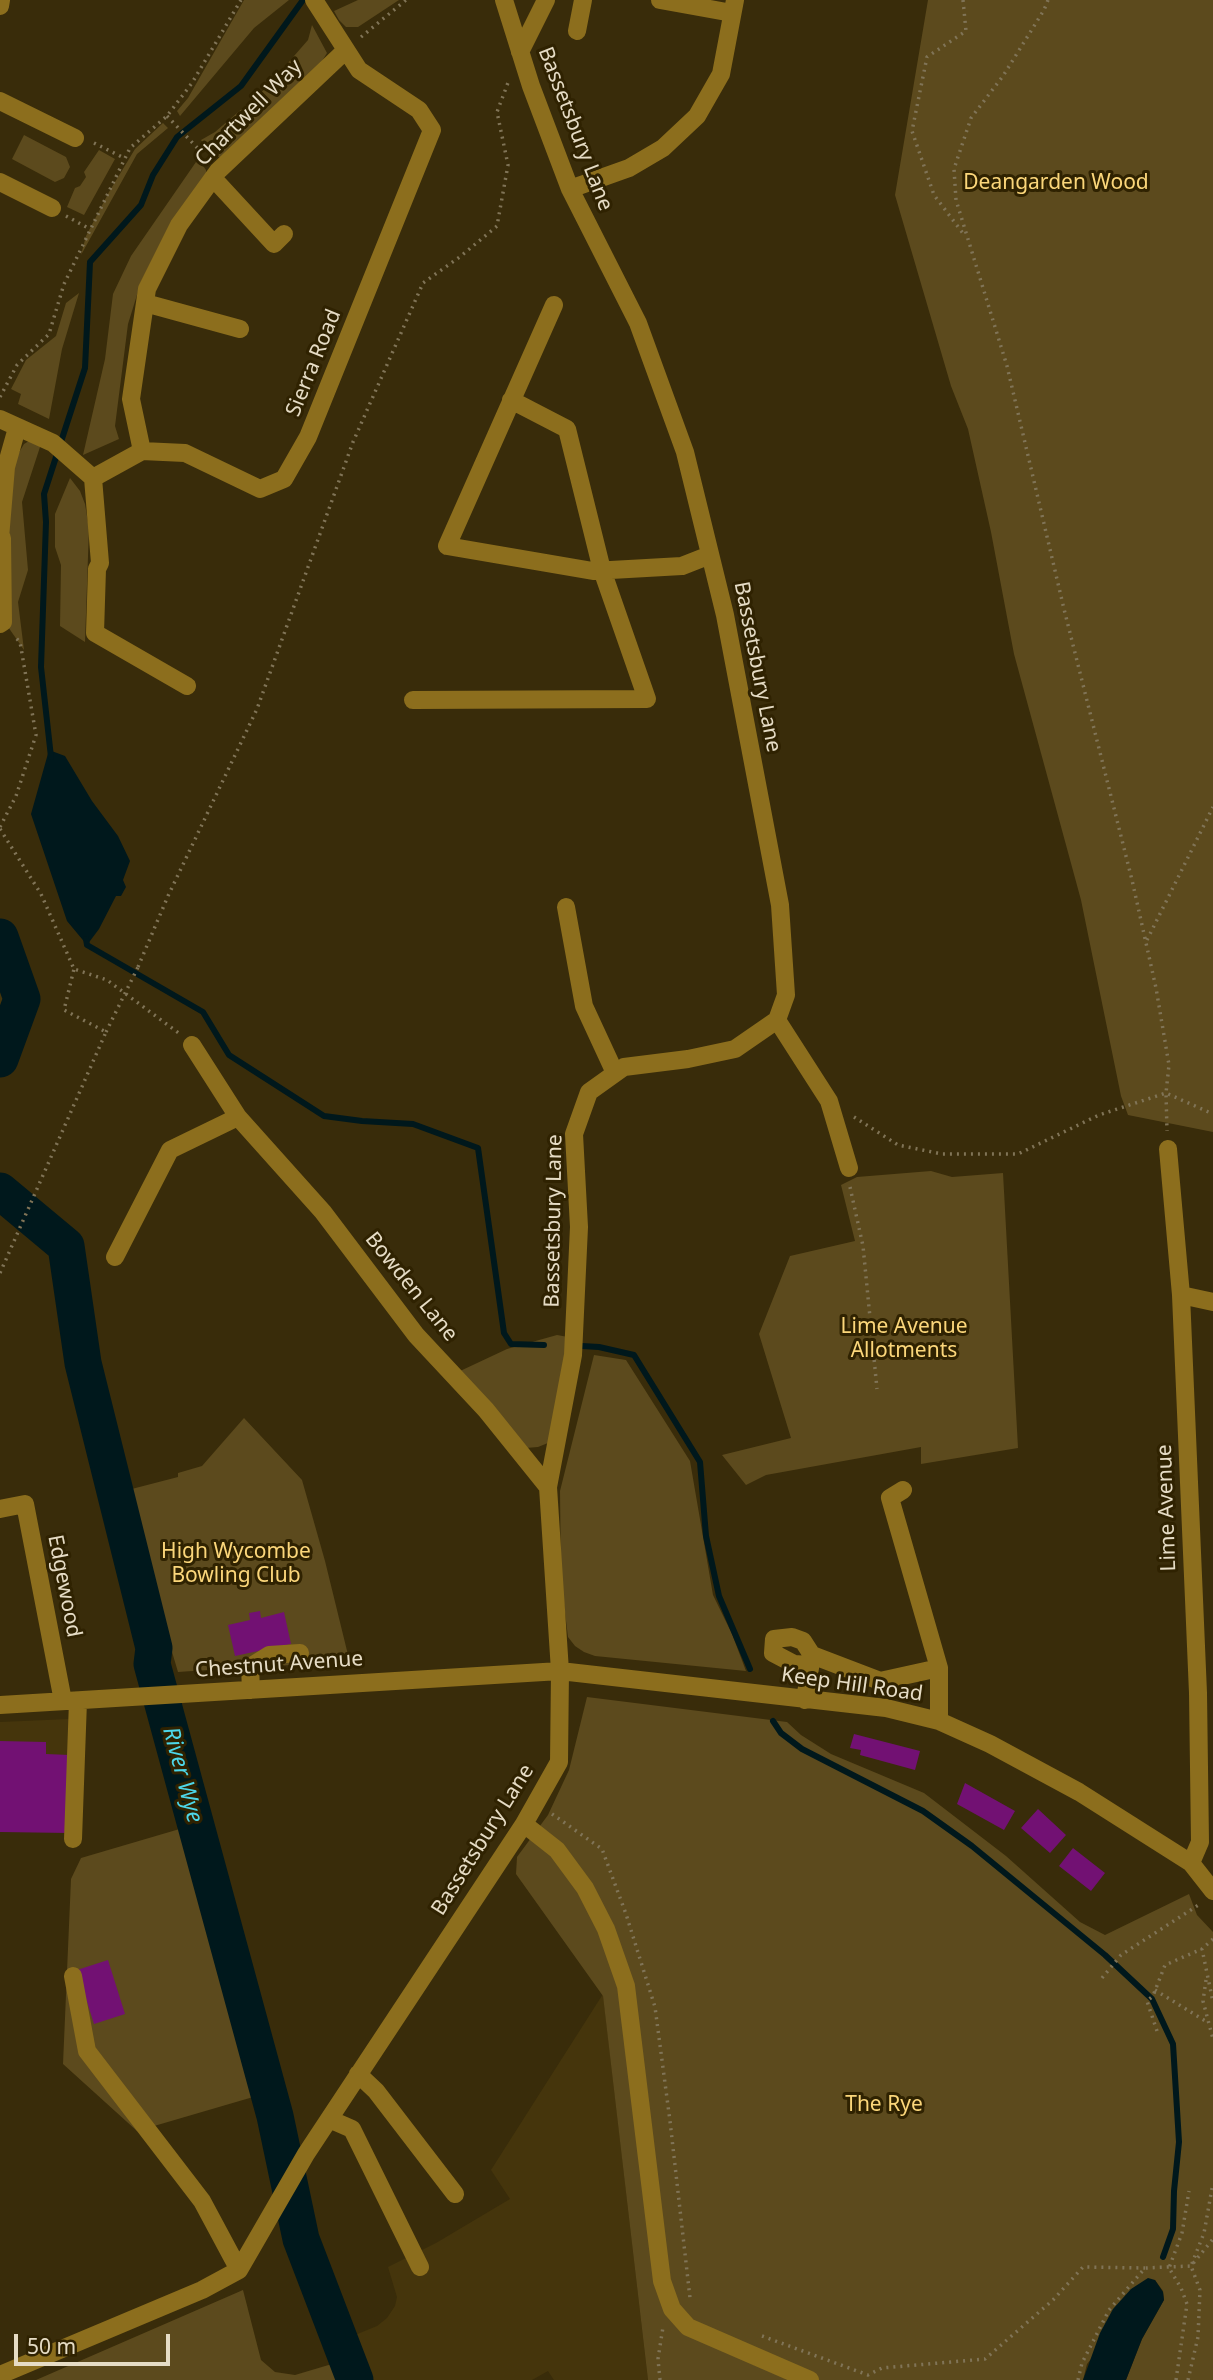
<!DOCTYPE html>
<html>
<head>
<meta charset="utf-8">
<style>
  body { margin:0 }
  #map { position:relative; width:1213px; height:2380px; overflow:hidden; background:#392c0a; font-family:"Noto Sans",sans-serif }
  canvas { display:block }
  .scale { position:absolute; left:14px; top:2334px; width:156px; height:32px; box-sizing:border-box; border:4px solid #e6dcc5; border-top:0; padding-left:9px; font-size:21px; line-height:24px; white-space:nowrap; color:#e6dcc5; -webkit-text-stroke:5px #2f2201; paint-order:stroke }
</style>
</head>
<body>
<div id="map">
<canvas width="1213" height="2380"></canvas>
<div class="scale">50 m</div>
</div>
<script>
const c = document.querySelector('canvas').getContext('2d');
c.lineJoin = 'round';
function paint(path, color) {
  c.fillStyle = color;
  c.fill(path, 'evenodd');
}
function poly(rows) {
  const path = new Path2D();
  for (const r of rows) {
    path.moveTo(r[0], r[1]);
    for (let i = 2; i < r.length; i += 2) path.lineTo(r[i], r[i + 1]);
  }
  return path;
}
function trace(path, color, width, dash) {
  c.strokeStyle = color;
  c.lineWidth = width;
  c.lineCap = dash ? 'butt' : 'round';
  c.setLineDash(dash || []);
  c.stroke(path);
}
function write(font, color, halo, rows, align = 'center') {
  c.font = font + ' "Noto Sans",sans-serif';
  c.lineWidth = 6;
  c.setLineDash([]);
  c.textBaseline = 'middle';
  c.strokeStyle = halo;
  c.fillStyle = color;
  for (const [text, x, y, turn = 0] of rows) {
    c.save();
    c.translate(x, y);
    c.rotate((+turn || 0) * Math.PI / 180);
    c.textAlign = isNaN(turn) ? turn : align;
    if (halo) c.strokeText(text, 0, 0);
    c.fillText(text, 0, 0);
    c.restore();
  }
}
paint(poly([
  [0,961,0,968,9,989,8,1009,0,1028],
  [69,1719,69,1800,0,1799,0,1722],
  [603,1994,648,2380,554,2380,548,2371,532,2380,364,2380,357,2362,353,2343,355,2335,377,2326,387,2318,395,2306,397,2297,388,2267,436,2243,510,2199,491,2170]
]), '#45350c');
paint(poly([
  [244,0,289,0,254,28,180,116,177,111,188,98],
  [358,0,399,0,358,27,346,27,339,20,334,11],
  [928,0,1213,0,1213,1132,1128,1115,1121,1096,1081,900,1014,654,991,532,968,429,951,386,895,195],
  [312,25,327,53,322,61,221,158,212,154,201,140,215,132,266,88,308,40],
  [163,123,168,128,137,154,81,255,86,236,109,192,135,149],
  [24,135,66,157,70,167,64,178,55,182,12,159],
  [99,150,115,159,84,215,67,207,75,188,80,186,86,177,84,172],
  [194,153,206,170,206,177,167,231,141,282,128,324,115,426,119,439,83,455,105,359,113,294,131,256,196,162],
  [79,293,62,349,49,419,18,404,21,394,11,389,26,360,56,336,66,303],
  [29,441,36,441,40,447,22,502,28,570,18,602,24,650,4,621,11,466,24,444],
  [70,478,80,491,85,504,89,528,85,642,60,626,61,565,55,547,55,514],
  [931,1171,952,1177,1003,1173,1018,1448,921,1464,921,1447,766,1475,746,1485,722,1455,791,1438,759,1334,790,1256,855,1241,841,1185,857,1177],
  [557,1335,568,1337,548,1443,538,1447,526,1448,458,1372,507,1349],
  [594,1355,626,1360,690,1461,713,1595,732,1634,746,1671,595,1656,584,1652,575,1646,568,1637,561,1580,560,1491],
  [244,1418,302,1480,325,1561,350,1663,265,1666,250,1658,236,1668,178,1672,124,1491,178,1477,178,1473,202,1466],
  [587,1697,787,1722,801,1735,831,1754,924,1793,1006,1856,1080,1922,1105,1935,1189,1894,1197,1915,1213,1932,1213,2380,1126,2380,1142,2339,1164,2300,1163,2291,1155,2280,1087,2364,1083,2380,648,2380,603,1996,516,1874,517,1857,548,1815,569,1770],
  [183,1828,260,2095,137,2131,63,2064,71,1879,81,1858],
  [243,2290,261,2360,275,2372,295,2375,332,2364,338,2380,36,2380]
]), '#5c4a1d');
paint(poly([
  [49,750,65,756,92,801,118,836,130,861,123,880,126,887,121,896,116,896,99,929,87,945,67,921,31,814],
  [1148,2278,1155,2280,1163,2292,1164,2300,1142,2339,1126,2380,1083,2380,1100,2333,1113,2309,1131,2289]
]), '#00181c');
trace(poly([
  [51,757,41,667,46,522,44,494,85,368,90,262,141,205,153,175,177,137,241,86,303,0],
  [86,939,87,945,203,1012,229,1055,324,1116,362,1121,413,1124,478,1148,504,1333,511,1344,544,1345],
  [582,1346,599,1347,634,1355,700,1462,706,1536,719,1596,750,1669],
  [773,1721,781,1733,802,1749,923,1811,972,1846,1105,1955,1152,1999,1173,2044,1179,2142,1174,2191,1173,2229,1163,2257]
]), '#00181c', 6);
trace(poly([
  [0,937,22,999,0,1059],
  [0,1191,66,1246,83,1363,154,1648,152,1664,275,2116,301,2239,355,2380]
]), '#00181c', 37);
paint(poly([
  [260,1611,261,1618,284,1612,291,1644,235,1656,228,1625,250,1620,249,1613],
  [854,1734,920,1751,915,1770,860,1755,861,1750,850,1748],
  [0,1741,46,1742,46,1754,70,1755,69,1833,0,1832],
  [965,1783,1015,1811,1004,1830,957,1804],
  [1038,1809,1066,1835,1050,1853,1021,1828],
  [1073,1848,1105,1873,1091,1891,1059,1866],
  [108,1960,125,2014,94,2024,77,1970]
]), '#721173');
trace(poly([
  [963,0,966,31,927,57,912,131,934,195,965,236],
  [1048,0,1044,10,1003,76,971,118,954,169,956,200,1007,366,1064,609,1132,880,1156,988,1169,1065,1166,1093,1167,1131],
  [361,37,406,0],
  [167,116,205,156],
  [94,143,124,158],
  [66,216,90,229],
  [0,397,17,365,49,334,64,284,130,148,167,116,192,83,241,0],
  [0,827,16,796,36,735,20,642,14,636],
  [0,829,41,894,74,969,107,980,180,1034],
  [1147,940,1213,807],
  [138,967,168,896,257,709,353,442,423,283,461,256,497,226,508,165,497,112,509,80],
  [854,1117,898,1145,942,1154,1018,1154,1099,1115,1166,1093,1213,1114],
  [850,1187,863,1246,877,1389],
  [0,1273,106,1032,64,1010,74,969],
  [552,1814,602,1849,626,1914,655,2007,670,2121,690,2298],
  [1213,1939,1202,1949,1213,2002],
  [1102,1978,1121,1955,1200,1904],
  [1206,1980,1203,2001,1213,2039],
  [1155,1990,1207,2022],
  [1157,2031,1147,2001,1153,1996,1165,1965,1202,1949],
  [762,2336,868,2375,882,2368,985,2359,1053,2300,1083,2267,1145,2268],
  [660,2380,658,2359,663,2327],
  [1078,2380,1082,2363,1109,2310,1145,2268,1191,2266,1213,2239],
  [1176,2380,1187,2304,1181,2288,1169,2268,1182,2233,1189,2191],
  [1188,2380,1198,2337,1200,2290,1191,2266,1204,2233,1213,2183]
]), '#807457', 3.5, [2, 5]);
trace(poly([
  [660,0,732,13],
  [0,6,1,0],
  [577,31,583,0],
  [520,52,546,0],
  [0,101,75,138],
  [213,178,274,244,284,234],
  [0,182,52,208],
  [570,189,629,168,663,148,697,116,721,74,735,0],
  [145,303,240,329],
  [554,305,447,546,593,571,682,566,710,555],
  [0,419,53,443,93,478,142,451,185,453,260,489,284,479,308,437,432,130,419,110,359,70,314,0],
  [142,451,131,399,147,289,179,225,218,171,346,50],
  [93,478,100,563,97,569,95,633,187,686],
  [0,538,6,467,17,428],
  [0,624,3,622,2,538],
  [413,700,647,699,602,570,567,429,511,400],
  [566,907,584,1006,615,1073],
  [777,1020,829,1101,849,1168],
  [192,1045,238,1117,323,1212,416,1335,486,1410,548,1487],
  [1168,1149,1181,1295,1198,1693,1200,1842,1191,1863],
  [115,1257,170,1150,238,1117],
  [1181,1295,1213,1302],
  [0,1509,25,1504,63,1701],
  [810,1665,794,1664,773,1653,774,1639,792,1637,803,1641,812,1655],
  [939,1668,939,1721],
  [251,1690,250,1667,269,1655,300,1653],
  [805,1700,812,1655,880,1681,939,1668,890,1498,903,1490],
  [0,1705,560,1671,886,1708,939,1721,990,1744,1079,1792,1191,1863,1213,1891],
  [524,1824,557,1850,585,1888,606,1929,626,1986,662,2281,672,2309,688,2327,810,2380],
  [73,1839,78,1701],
  [73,1976,87,2051,202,2201,239,2270],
  [358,2074,376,2091,455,2194],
  [329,2119,352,2129,420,2267],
  [0,2375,202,2290,239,2270,306,2154,524,1824,559,1762,560,1671,548,1487,573,1355,579,1227,574,1134,589,1092,624,1067,688,1059,735,1049,777,1020,786,995,780,905,725,615,685,452,638,323,570,189,531,86,504,0]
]), '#8c6e1d', 18);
trace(poly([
  [106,1032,138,967]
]), '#807457', 3.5, [2, 5]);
write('21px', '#e6dcc5', '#2f2201', [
  ["Chartwell Way",249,113,-45],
  ["Bassetsbury Lane",575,129,69],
  ["Sierra Road",314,363,-68],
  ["Bassetsbury Lane",757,667,79],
  ["Bassetsbury Lane",554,1221,-89],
  ["Bowden Lane",411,1287,51],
  ["Lime Avenue",1167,1508,-92],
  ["Edgewood",64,1586,79],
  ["Chestnut Avenue",279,1665,-4],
  ["Keep Hill Road",852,1685,8],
  ["Bassetsbury Lane",483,1840,-58]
]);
write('21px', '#fbd67a', '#2f2201', [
  ["Deangarden Wood",1056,183],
  ["Lime Avenue",904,1327],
  ["Allotments",904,1351],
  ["High Wycombe",236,1552],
  ["Bowling Club",236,1576],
  ["The Rye",884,2105]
]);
write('italic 23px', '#4dd6e8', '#2f2201', [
  ["River Wye",182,1775,75]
]);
</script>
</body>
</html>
